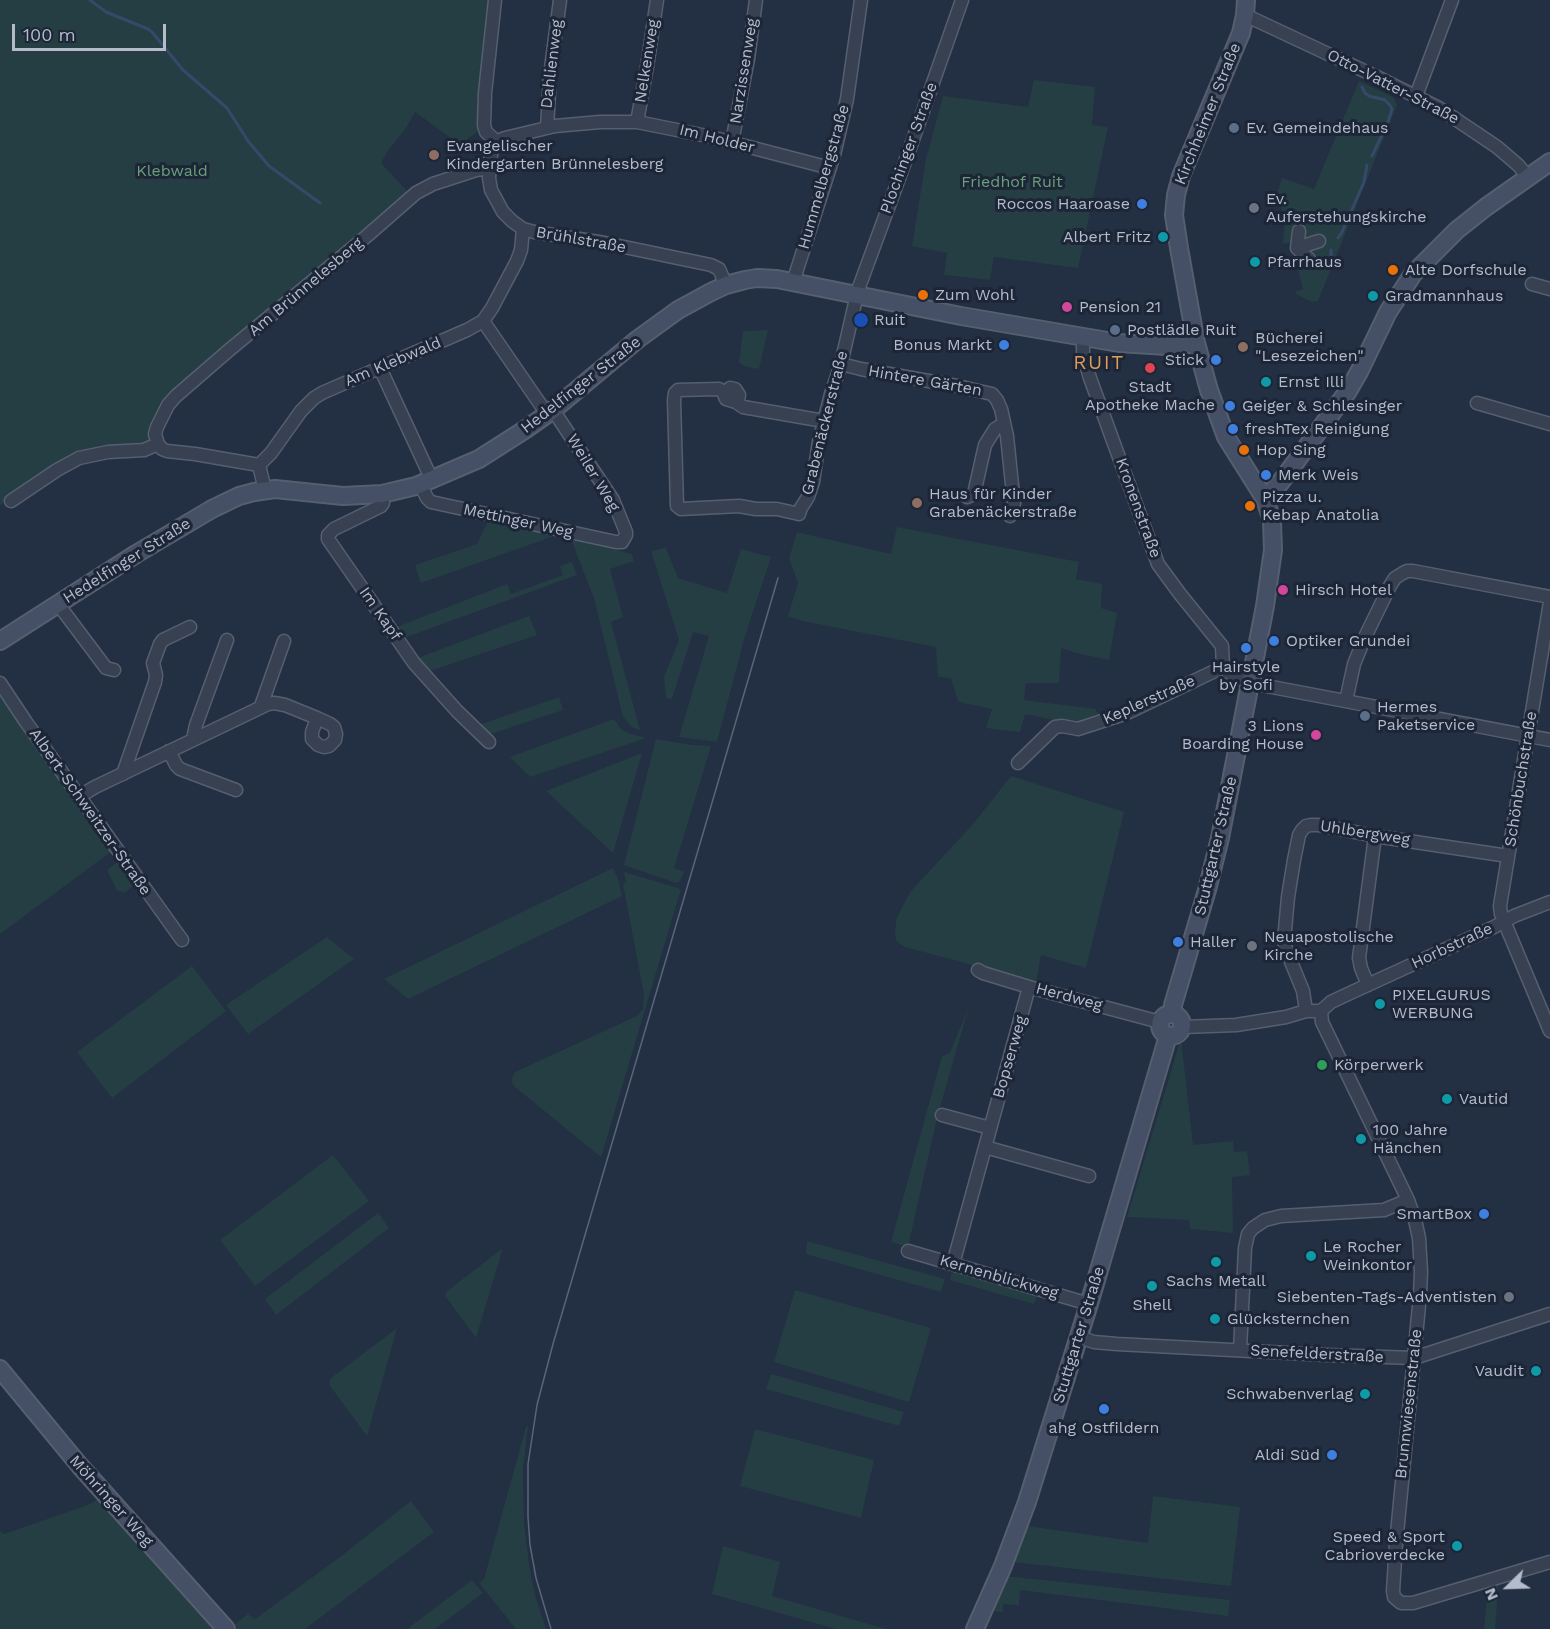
<!DOCTYPE html>
<html>
<head>
<meta charset="utf-8">
<style>
  body { margin:0 }
  #map { position:relative; width:1550px; height:1629px; overflow:hidden; background:#232f42; font-family:"Work Sans",sans-serif }
  canvas { display:block }
  .north { position:absolute; left:1478px; top:1557px; width:60px; height:60px; -webkit-text-stroke:4px #1c2637; paint-order:stroke; rotate:247deg; font-size:16px; font-weight:700; line-height:24px; text-align:center; color:#b4bccc }
  .north::after { content:''; display:block; margin:auto; width:21px; height:27px; background:#b4bccc; clip-path:polygon(50% 0,100% 100%,50% 72%,0 100%) }
  .scale { position:absolute; left:12px; top:24px; width:154px; height:27px; box-sizing:border-box; border:3px solid #b4bccc; border-top:0; padding-left:8px; font-size:18px; line-height:21px; white-space:nowrap; color:#b4bccc; -webkit-text-stroke:4px #1c2637; paint-order:stroke }
</style>
</head>
<body>
<div id="map">
<canvas width="1550" height="1629"></canvas>
<div class="north">N</div>
<div class="scale">100 m</div>
</div>
<script>
const c = document.querySelector('canvas').getContext('2d');
c.lineJoin = 'round';
function paint(path, color) {
  c.fillStyle = color;
  c.fill(path, 'evenodd');
}
function poly(rows) {
  const path = new Path2D();
  for (const r of rows) {
    if (r.length === 3) {
      path.moveTo(r[0] + r[2], r[1]);
      path.arc(r[0], r[1], r[2], 0, 2 * Math.PI);
      continue;
    }
    path.moveTo(r[0], r[1]);
    for (let i = 2; i < r.length; i += 2) path.lineTo(r[i], r[i + 1]);
  }
  return path;
}
function trace(path, color, width, dash) {
  c.strokeStyle = color;
  c.lineWidth = width;
  c.lineCap = dash ? 'butt' : 'round';
  c.setLineDash(dash || []);
  c.stroke(path);
}
function write(font, color, halo, rows, align = 'center') {
  c.font = font + ' "Work Sans",sans-serif';
  c.lineWidth = 6;
  c.setLineDash([]);
  c.textBaseline = 'middle';
  c.strokeStyle = halo;
  c.fillStyle = color;
  for (const [text, x, y, turn = 0] of rows) {
    c.save();
    c.translate(x, y);
    c.rotate((+turn || 0) * Math.PI / 180);
    c.textAlign = isNaN(turn) ? turn : align;
    if (halo) c.strokeText(text, 0, 0);
    c.fillText(text, 0, 0);
    c.restore();
  }
}
paint(poly([
  [0,0,492,0,481,130,467,139,467,150,415,112,406,128,387,152,381,163,408,192,173,394,149,443,55,469,0,505],
  [1034,80,1095,87,1092,125,1108,127,1078,268,994,257,990,280,944,275,947,253,912,246,926,159,943,96,1028,107],
  [1359,81,1393,97,1397,105,1318,301,1312,302,1296,294,1295,292,1303,289,1291,242,1283,244,1285,218,1276,196,1282,178,1314,189],
  [768,330,759,369,747,367,739,363,743,331],
  [488,521,560,534,421,583,415,565,477,544],
  [897,527,1079,562,1076,579,1102,584,1101,608,1117,613,1109,660,1076,653,1061,648,1059,683,1026,683,1024,700,1096,709,1096,712,1106,715,1076,725,1025,714,1020,732,986,728,992,709,963,703,958,701,951,678,938,677,936,647,802,621,788,616,798,583,789,558,797,532,891,554],
  [570,537,632,554,634,561,610,569,623,617,611,622,640,730,632,727,623,717,594,598],
  [666,548,678,578,727,593,741,549,771,557,745,636,717,742,679,737,709,636,693,632,672,699,666,698,664,677,679,640,651,551],
  [572,562,577,575,401,639,394,628,507,584,511,594,563,575,560,566],
  [529,616,537,635,427,672,415,659],
  [0,693,112,851,0,934],
  [559,697,563,710,488,735,479,725],
  [614,719,621,729,628,733,646,738,530,777,510,757],
  [656,739,692,745,711,746,674,868,684,872,680,881,676,883,624,865],
  [642,753,613,853,546,791],
  [1011,776,1124,812,1086,968,1041,955,1036,982,905,947,897,942,895,936,896,920,910,892,974,823],
  [119,861,135,885,125,892,117,891,107,870],
  [613,868,618,879,622,896,408,999,384,979],
  [624,872,681,889,601,1157,515,1087,512,1083,512,1078,515,1072,637,1016,643,1009,644,994,623,884,626,882],
  [327,937,354,959,248,1034,226,1005],
  [192,966,226,1011,112,1098,77,1052],
  [969,1006,937,1118,908,1247,891,1242,942,1056,950,1053],
  [1181,1038,1193,1145,1233,1141,1234,1152,1247,1151,1250,1175,1232,1177,1233,1233,1190,1229,1189,1220,1127,1217],
  [333,1155,369,1201,255,1286,220,1240],
  [378,1213,389,1228,276,1315,265,1299],
  [807,1241,945,1279,941,1292,806,1254],
  [503,1248,476,1338,446,1297,446,1292],
  [953,1268,1038,1293,1034,1304,950,1280],
  [795,1290,931,1328,909,1402,774,1362],
  [397,1328,367,1436,330,1386,329,1381,331,1378],
  [771,1374,904,1412,899,1426,766,1389],
  [528,1426,523,1470,524,1524,530,1570,535,1595,546,1629,516,1629,479,1583,484,1579,526,1427],
  [755,1429,874,1460,861,1518,740,1486],
  [1153,1496,1240,1507,1231,1586,1012,1562,1027,1526,1148,1543],
  [99,1499,217,1629,0,1629,0,1531,4,1534,85,1506],
  [411,1501,434,1532,305,1629,233,1629,231,1627,248,1614,255,1619,340,1557],
  [723,1546,780,1562,772,1596,886,1629,836,1629,712,1594],
  [1006,1576,1230,1600,1228,1616,1020,1590,1019,1605,1003,1604,1003,1612,991,1611],
  [1499,1577,1495,1629,1484,1629,1489,1580],
  [472,1580,483,1593,435,1629,407,1629]
]), '#253e43');
trace(poly([
  [90,0,106,12,148,29,152,32,183,70,227,108,248,141,269,166,320,203],
  [1362,87,1365,93,1369,96,1385,100,1389,104,1392,109,1388,122,1372,156],
  [1338,238,1342,232,1364,182,1367,165],
  [1328,268,1331,262,1331,250]
]), '#36496a', 3);
const street = poly([
  [495,0,485,93,484,125,486,132,497,142],
  [1245,15,1375,76,1439,108,1497,147,1518,165,1528,177],
  [1416,96,1452,0],
  [637,122,647,67,657,0],
  [547,128,550,76,560,0],
  [732,142,748,59,756,0],
  [1299,231,1297,248,1309,259],
  [1297,248,1319,241],
  [793,282,834,155,847,99,861,0],
  [1532,284,1550,289],
  [726,285,719,269,711,265,605,243,534,232,523,229,512,221,503,212,491,190,489,178,491,155,493,147,498,141,505,138,555,126,600,122,637,122,707,136,830,168],
  [483,321,547,414],
  [1083,337,1083,354,1090,378,1158,564,1180,594,1222,646,1223,667,1228,672,1240,679,1256,684,1550,740],
  [841,364,861,369,957,386,992,394,997,400,1001,409,1007,436,1014,504,1010,516],
  [380,368,432,480],
  [724,393,730,388,735,389,739,395,738,401,736,402],
  [1477,403,1550,424],
  [824,421,743,407,736,402,726,399,723,392,719,389,678,390,675,393,674,400,677,506,681,509,739,506,756,509,777,509,799,514,801,508,808,497,813,482,819,441,831,394,841,364,858,290,908,154,962,0],
  [158,444,155,434,157,427,168,405,176,396,228,351,368,235,416,193,433,184,476,170,490,168],
  [158,444,162,449,167,451,195,454,259,465],
  [420,484,427,498,431,502,616,542,622,542,626,535,626,532,613,500,553,410],
  [265,490,259,465,271,453,301,411,314,398,322,393,354,379,467,330,483,321,492,308,517,261,521,250,523,229],
  [382,494,383,503,381,506,334,529,328,535,328,539,414,663,457,711,489,742],
  [967,497,974,494,985,445,995,429,1003,424],
  [11,501,57,470,79,458,108,452,144,450,158,444],
  [1550,602,1500,906,1501,914,1504,921,1550,1031],
  [58,604,106,668,114,670],
  [0,683,26,722,182,940],
  [1346,701,1354,664,1365,637,1390,586,1395,578,1403,573,1407,571,1413,571,1550,597],
  [261,706,284,641],
  [193,739,196,725,227,640],
  [169,751,176,765,180,769,236,790],
  [1018,763,1055,727,1062,726,1078,729,1127,713,1223,667],
  [123,774,155,682,156,675,153,663,160,644,163,640,190,627],
  [80,796,95,787,268,704,274,703,285,705,317,718,330,724,334,727,336,734,335,740,329,746,324,747,318,745,312,739,312,732,317,718],
  [978,970,983,973,1029,987,1160,1022],
  [1368,985,1361,968,1359,958,1375,836],
  [1306,1011,1303,991,1287,952,1284,941,1288,897,1294,860,1299,835,1302,830,1306,826,1311,825,1318,825,1375,836,1508,856],
  [1321,1011,1322,1022,1408,1200,1415,1220,1419,1238,1421,1272,1420,1295,1396,1544,1393,1591,1394,1597,1401,1603,1413,1603,1550,1562],
  [1183,1027,1236,1025,1286,1017,1306,1011,1321,1011,1331,1002,1348,994,1494,927,1514,916,1550,902],
  [942,1115,990,1128],
  [985,1147,1089,1176],
  [908,1251,1089,1304],
  [953,1264,1029,987],
  [1079,1337,1094,1342,1117,1344,1327,1355,1414,1358,1550,1314],
  [1240,1350,1245,1248,1248,1234,1253,1228,1265,1220,1281,1216,1384,1210,1408,1200]
]);
const secondary = poly([
  [1265,499,1280,483,1348,391,1359,372,1388,312,1413,274,1457,230,1486,207,1550,162],
  [0,641,136,554,212,509,239,496,254,492,275,489,343,496,382,494,416,486,479,459,526,429,553,410,638,339,678,310,711,292,726,285,745,280,757,278,777,279,961,316,1119,343,1166,346,1196,343],
  [1171,1025,11],
  [1173,1014,1173,1005,1207,890,1220,838,1265,606,1273,550,1272,521,1265,499,1226,437,1209,390,1196,343,1179,248,1174,215,1176,195,1181,176,1241,33,1245,15,1246,0],
  [0,1369,80,1466,226,1629],
  [975,1629,1003,1566,1027,1502,1089,1304,1168,1036]
]);
trace(street, '#555f6f', 15);
trace(secondary, '#555f6f', 20);
trace(street, '#384152', 12);
trace(secondary, '#454f65', 16);
trace(poly([
  [551,1629,536,1578,530,1545,528,1517,528,1464,537,1405,553,1344,778,578]
]), '#596579', 1.5);
for (const [x, y, r, color] of [
  [1234,128,6,"#5c6f8a"],
  [434,155,6,"#8d6e63"],
  [1142,204,6,"#3f7fe0"],
  [1254,208,6,"#6b7280"],
  [1163,237,6,"#0f9aa8"],
  [1255,262,6,"#0f9aa8"],
  [1393,270,6,"#e8710a"],
  [923,295,6,"#e8710a"],
  [1373,296,6,"#0f9aa8"],
  [1067,307,6,"#d1479c"],
  [861,320,8,"#1a4fb4"],
  [1115,330,6,"#5c6f8a"],
  [1004,345,6,"#3f7fe0"],
  [1243,347,6,"#8d6e63"],
  [1216,360,6,"#3f7fe0"],
  [1150,368,6,"#e0444e"],
  [1266,382,6,"#0f9aa8"],
  [1230,406,6,"#3f7fe0"],
  [1233,429,6,"#3f7fe0"],
  [1244,450,6,"#e8710a"],
  [1266,475,6,"#3f7fe0"],
  [917,503,6,"#8d6e63"],
  [1250,506,6,"#e8710a"],
  [1283,590,6,"#d1479c"],
  [1274,641,6,"#3f7fe0"],
  [1246,648,6,"#3f7fe0"],
  [1365,716,6,"#5c6f8a"],
  [1316,735,6,"#d1479c"],
  [1178,942,6,"#3f7fe0"],
  [1252,946,6,"#6b7280"],
  [1380,1004,6,"#0f9aa8"],
  [1322,1065,6,"#2e9e5b"],
  [1447,1099,6,"#0f9aa8"],
  [1361,1139,6,"#0f9aa8"],
  [1484,1214,6,"#3f7fe0"],
  [1311,1256,6,"#0f9aa8"],
  [1216,1262,6,"#0f9aa8"],
  [1152,1286,6,"#0f9aa8"],
  [1509,1297,6,"#6b7280"],
  [1215,1319,6,"#0f9aa8"],
  [1536,1371,6,"#0f9aa8"],
  [1365,1394,6,"#0f9aa8"],
  [1104,1409,6,"#3f7fe0"],
  [1332,1455,6,"#3f7fe0"],
  [1457,1546,6,"#0f9aa8"]
]) {
  const dot = new Path2D();
  dot.arc(x, y, r, 0, 2 * Math.PI);
  c.fillStyle = color;
  c.fill(dot);
  trace(dot, '#1c2637', 2);
}
write('16px', '#b4bccc', '#1c2637', [
  ["Nelkenweg",647,61,-81],
  ["Dahlienweg",552,64,-83],
  ["Narzissenweg",744,71,-81],
  ["Otto-Vatter-Straße",1393,87,27],
  ["Kirchheimer Straße",1208,114,-68],
  ["Im Holder",717,139,14],
  ["Plochinger Straße",909,148,-70],
  ["Hummelbergstraße",824,177,-74],
  ["Brühlstraße",581,240,10],
  ["Am Brünnelesberg",306,287,-40],
  ["Am Klebwald",393,362,-23],
  ["Hintere Gärten",925,381,10],
  ["Hedelfinger Straße",581,385,-38],
  ["Grabenäckerstraße",825,423,-76],
  ["Weiler Weg",593,473,59],
  ["Kronenstraße",1138,508,70],
  ["Mettinger Weg",518,521,12],
  ["Hedelfinger Straße",127,561,-32],
  ["Im Kapf",380,614,55],
  ["Keplerstraße",1149,700,-24],
  ["Schönbuchstraße",1521,779,-81],
  ["Albert-Schweitzer-Straße",90,812,55],
  ["Uhlbergweg",1365,833,9],
  ["Stuttgarter Straße",1216,846,-77],
  ["Horbstraße",1452,946,-25],
  ["Herdweg",1069,997,15],
  ["Bopserweg",1010,1057,-74],
  ["Kernenblickweg",999,1277,16],
  ["Stuttgarter Straße",1079,1335,-73],
  ["Senefelderstraße",1317,1354,3],
  ["Brunnwiesenstraße",1409,1404,-84],
  ["Möhringer Weg",111,1501,48]
]);
write('16px', '#b4bccc', '#1c2637', [
  ["Ev. Gemeindehaus",1246,128],
  ["Evangelischer",446,146],
  ["Kindergarten Brünnelesberg",446,164],
  ["Ev.",1266,199],
  ["Auferstehungskirche",1266,217],
  ["Roccos Haaroase",1130,204,"right"],
  ["Albert Fritz",1151,237,"right"],
  ["Pfarrhaus",1267,262],
  ["Alte Dorfschule",1405,270],
  ["Zum Wohl",935,295],
  ["Gradmannhaus",1385,296],
  ["Pension 21",1079,307],
  ["Ruit",874,320],
  ["Postlädle Ruit",1127,330],
  ["Bücherei",1255,338],
  ["\"Lesezeichen\"",1255,356],
  ["Bonus Markt",992,345,"right"],
  ["Stick",1204,360,"right"],
  ["Ernst Illi",1278,382],
  ["Stadt",1150,387,"center"],
  ["Apotheke Mache",1150,405,"center"],
  ["Geiger & Schlesinger",1242,406],
  ["freshTex Reinigung",1245,429],
  ["Hop Sing",1256,450],
  ["Merk Weis",1278,475],
  ["Haus für Kinder",929,494],
  ["Grabenäckerstraße",929,512],
  ["Pizza u.",1262,497],
  ["Kebap Anatolia",1262,515],
  ["Hirsch Hotel",1295,590],
  ["Optiker Grundei",1286,641],
  ["Hairstyle",1246,667,"center"],
  ["by Sofi",1246,685,"center"],
  ["Hermes",1377,707],
  ["Paketservice",1377,725],
  ["3 Lions",1304,726,"right"],
  ["Boarding House",1304,744,"right"],
  ["Neuapostolische",1264,937],
  ["Kirche",1264,955],
  ["Haller",1190,942],
  ["PIXELGURUS",1392,995],
  ["WERBUNG",1392,1013],
  ["Körperwerk",1334,1065],
  ["Vautid",1459,1099],
  ["100 Jahre",1373,1130],
  ["Hänchen",1373,1148],
  ["SmartBox",1472,1214,"right"],
  ["Le Rocher",1323,1247],
  ["Weinkontor",1323,1265],
  ["Sachs Metall",1216,1281,"center"],
  ["Siebenten-Tags-Adventisten",1497,1297,"right"],
  ["Shell",1152,1305,"center"],
  ["Glücksternchen",1227,1319],
  ["Vaudit",1524,1371,"right"],
  ["Schwabenverlag",1353,1394,"right"],
  ["ahg Ostfildern",1104,1428,"center"],
  ["Aldi Süd",1320,1455,"right"],
  ["Speed & Sport",1445,1537,"right"],
  ["Cabrioverdecke",1445,1555,"right"]
], 'left');
write('16px', '#699f79', '#1c2637', [
  ["Klebwald",172,171],
  ["Friedhof Ruit",1012,182]
]);
c.letterSpacing = '1.5px';
write('20px', '#de9c5d', '#1c2637', [
  ["RUIT",1099,363]
]);
c.letterSpacing = '0px';
</script>
</body>
</html>
